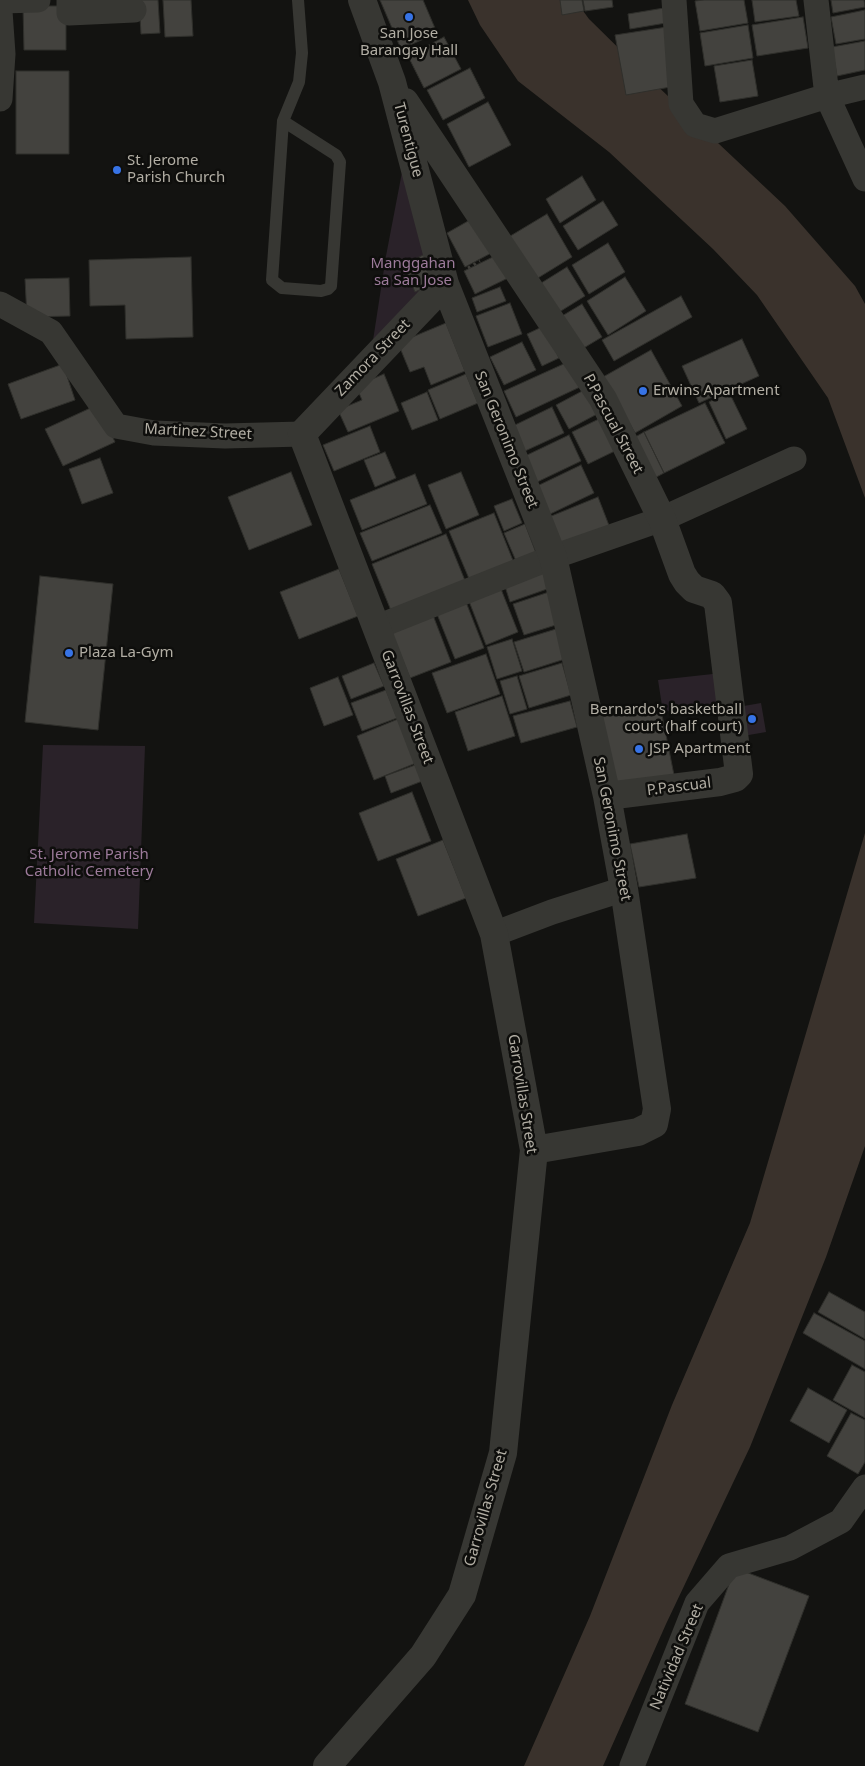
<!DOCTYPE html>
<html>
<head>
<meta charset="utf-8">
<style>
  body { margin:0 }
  canvas { display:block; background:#131311 }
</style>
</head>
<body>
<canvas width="865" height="1766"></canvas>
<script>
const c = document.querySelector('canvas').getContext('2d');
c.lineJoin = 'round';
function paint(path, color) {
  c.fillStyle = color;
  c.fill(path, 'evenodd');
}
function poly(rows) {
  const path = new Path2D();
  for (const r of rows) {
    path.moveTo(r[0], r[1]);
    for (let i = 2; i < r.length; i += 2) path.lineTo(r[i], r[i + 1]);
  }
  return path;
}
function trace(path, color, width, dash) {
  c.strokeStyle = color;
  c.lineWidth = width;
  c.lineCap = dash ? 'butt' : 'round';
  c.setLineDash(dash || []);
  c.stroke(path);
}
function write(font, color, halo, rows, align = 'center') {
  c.font = font + ' "Noto Sans",sans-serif';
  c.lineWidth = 5;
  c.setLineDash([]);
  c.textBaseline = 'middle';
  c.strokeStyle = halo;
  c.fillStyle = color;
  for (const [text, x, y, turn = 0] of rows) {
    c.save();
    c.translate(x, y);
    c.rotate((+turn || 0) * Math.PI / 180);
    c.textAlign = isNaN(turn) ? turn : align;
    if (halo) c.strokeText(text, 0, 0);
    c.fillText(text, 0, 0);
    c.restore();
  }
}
paint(poly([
  [408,141,445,284,370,360,386,256],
  [722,673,724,704,663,712,658,680],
  [761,703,766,732,743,736,738,707],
  [43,745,145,746,138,929,34,923]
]), '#2a2229');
paint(poly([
  [468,0,575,0,589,19,652,81,785,206,855,286,865,304,865,498,828,398,757,295,713,249,609,152,518,81,480,25],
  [865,833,865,1146,826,1257,750,1447,666,1624,603,1766,524,1766,590,1616,672,1405,750,1223]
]), '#3a322c');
const building = poly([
  [139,0,158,0,160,33,141,34,139,0],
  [163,0,191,0,193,36,165,37,163,0],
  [380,0,423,0,437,33,401,49,380,0],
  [560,0,582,0,584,11,562,15,560,0],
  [583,0,612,0,613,7,585,11,583,0],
  [703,0,744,0,748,23,700,31,695,1,703,0],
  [752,0,796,0,799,16,755,22,752,0],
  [831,0,864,0,865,7,833,13,831,0],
  [23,6,66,6,66,50,24,50,23,6],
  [664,8,666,23,630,29,628,14,664,8],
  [865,10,865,39,836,44,831,17,865,10],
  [803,17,808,48,757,56,752,25,803,17],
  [748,25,753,58,705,66,700,33,748,25],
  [667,27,676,86,626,95,615,35,667,27],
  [444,37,461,69,424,88,408,56,444,37],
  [865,41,865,70,837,76,832,47,865,41],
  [752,60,758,96,720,102,714,66,752,60],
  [470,68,485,98,443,120,427,90,470,68],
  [16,71,69,71,69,154,16,154,16,71],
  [488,102,511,145,469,167,447,124,488,102],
  [582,176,596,200,560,223,546,199,582,176],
  [603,201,618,225,578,250,563,226,603,201],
  [547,214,572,257,533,281,507,238,547,214],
  [477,216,495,251,465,267,447,233,477,216],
  [608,243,625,272,589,294,572,265,608,243],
  [425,254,436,282,415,292,403,265,425,254],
  [497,255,508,278,475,294,464,271,497,255],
  [191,257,193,337,126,339,125,305,90,306,89,260,191,257],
  [567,267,585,296,556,314,538,285,567,267],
  [625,277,646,311,608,335,587,301,625,277],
  [69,278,70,316,27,317,25,279,69,278],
  [500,287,506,301,477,312,472,298,500,287],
  [681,296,692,317,614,361,602,340,681,296],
  [510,303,522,334,488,347,476,316,510,303],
  [582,304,602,337,577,352,557,319,582,304],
  [446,323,465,371,431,385,424,367,410,372,398,343,446,323],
  [544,326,559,358,542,366,527,334,544,326],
  [742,339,759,376,699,403,682,366,742,339],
  [522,342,536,370,504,385,490,357,522,342],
  [651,350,682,406,635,433,603,377,651,350],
  [568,362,580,387,516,417,504,391,568,362],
  [63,364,75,400,21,419,8,384,63,364],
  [384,374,399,411,348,432,338,410,362,400,356,386,384,374],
  [466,374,478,403,440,419,428,390,466,374],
  [586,389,599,413,569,429,556,405,586,389],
  [427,392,438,420,412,430,401,403,427,392],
  [729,392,747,429,726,439,709,402,729,392],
  [705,403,725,443,664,473,644,432,705,403],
  [97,405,115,442,63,466,45,429,97,405],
  [552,407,564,433,525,451,513,426,552,407],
  [603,417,619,449,588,464,572,432,603,417],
  [370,426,380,452,334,471,323,445,370,426],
  [644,432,664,473,645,483,625,443,644,432],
  [569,435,581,461,535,483,523,457,569,435],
  [385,452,396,478,375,487,364,460,385,452],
  [100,458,113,493,82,504,69,469,100,458],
  [581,465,594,493,546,516,533,488,581,465],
  [291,472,312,525,249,550,228,497,291,472],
  [461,472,479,515,446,529,428,485,461,472],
  [415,474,427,504,362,530,350,500,415,474],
  [598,497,610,528,561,548,549,517,598,497],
  [512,499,522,523,504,531,494,506,512,499],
  [430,505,442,533,372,561,360,533,430,505],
  [494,513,514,563,470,581,449,531,494,513],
  [525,524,536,553,516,561,504,533,525,524],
  [446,534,466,583,392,613,372,564,446,534],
  [543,567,550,588,510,602,503,580,543,567],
  [339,569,358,616,299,639,280,592,339,569],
  [40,576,113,584,98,730,25,722,40,576],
  [499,584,518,632,486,645,467,596,499,584],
  [549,592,559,624,524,635,513,604,549,592],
  [464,597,484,648,455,659,435,609,464,597],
  [431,610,451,662,410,678,389,626,431,610],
  [556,629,565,659,524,672,514,642,556,629],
  [512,639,522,671,497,679,487,647,512,639],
  [486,654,500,694,447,713,432,673,486,654],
  [374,663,384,686,351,699,342,676,374,663],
  [562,663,571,695,529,708,519,676,562,663],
  [517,676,527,709,510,714,500,681,517,676],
  [338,677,353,715,324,726,310,688,338,677],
  [386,690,397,718,362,731,351,703,386,690],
  [502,696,515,736,468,751,455,712,502,696],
  [570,701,577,727,521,743,513,716,570,701],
  [660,705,675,780,618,789,601,717,660,705],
  [398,719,416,763,374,780,357,736,398,719],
  [418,764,425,780,391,793,385,776,418,764],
  [412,792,431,841,378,861,359,813,412,792],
  [687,834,696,878,639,887,630,844,687,834],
  [443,840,466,898,418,916,396,859,443,840],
  [829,1292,865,1312,865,1339,818,1312,829,1292],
  [814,1313,865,1341,865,1369,803,1333,814,1313],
  [852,1365,865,1372,865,1418,833,1400,852,1365],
  [808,1388,847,1410,829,1443,790,1421,808,1388],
  [851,1413,865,1420,865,1462,858,1474,827,1456,851,1413],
  [735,1568,809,1596,758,1732,685,1704,735,1568]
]);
paint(building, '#43423e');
trace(building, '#2f2f2b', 1);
trace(poly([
  [468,268,480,261]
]), '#3e3d39', 3, [2.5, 4]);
trace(poly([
  [283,121,336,155,340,162,331,286,328,289,321,291,282,288,272,280,283,121,299,82,302,53,298,0]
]), '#373733', 12);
trace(poly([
  [69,0,69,13,134,10],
  [674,0,681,104,695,125,715,131,827,96,865,87],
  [816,0,827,96,865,179],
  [0,1,38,0],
  [0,11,3,54,0,99],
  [0,304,51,332,116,426,154,433,225,436,302,434],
  [377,627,553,557,662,519,794,459],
  [494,934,552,912,624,889],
  [632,1766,697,1603,729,1566,790,1548,841,1521,865,1487]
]), '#373733', 25);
trace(poly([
  [362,0,392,82,445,284,553,557,607,796,624,889,657,1109,654,1124,638,1132,534,1150],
  [405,102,603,399,662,519,682,574,687,582,694,589,712,595,718,603,739,774,735,778,720,782,607,796],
  [327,1766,423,1656,462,1595,503,1453,534,1150,494,934,302,434,445,284]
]), '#373733', 28);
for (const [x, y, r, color] of [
  [409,17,5,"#3773e5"],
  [117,170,5,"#3773e5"],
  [643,391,5,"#3773e5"],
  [69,653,5,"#3773e5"],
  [752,719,5,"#3773e5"],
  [639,749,5,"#3773e5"]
]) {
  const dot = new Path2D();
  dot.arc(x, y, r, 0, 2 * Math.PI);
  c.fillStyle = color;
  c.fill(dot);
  trace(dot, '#0e0e0c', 2);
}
write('15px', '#b2aea4', '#0e0e0c', [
  ["San Jose",409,34,"center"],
  ["Barangay Hall",409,51,"center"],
  ["St. Jerome",127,161],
  ["Parish Church",127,178],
  ["Erwins Apartment",653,391],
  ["Plaza La-Gym",79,653],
  ["Bernardo's basketball",742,710,"right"],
  ["court (half court)",742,727,"right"],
  ["JSP Apartment",649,749]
], 'left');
write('15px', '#b2aea4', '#0e0e0c', [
  ["Turentigue",408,140,75],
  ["Zamora Street",373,358,-46],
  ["P.Pascual Street",613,424,62],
  ["Martinez Street",198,432,3],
  ["San Geronimo Street",506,440,68],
  ["Garrovillas Street",407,707,69],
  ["P.Pascual",679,787,-7],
  ["San Geronimo Street",612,829,79],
  ["Garrovillas Street",522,1094,81],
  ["Garrovillas Street",486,1508,-74],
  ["Natividad Street",677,1657,-67]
]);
write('15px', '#9d7b9b', '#0e0e0c', [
  ["Manggahan",413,264],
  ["sa San Jose",413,281],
  ["St. Jerome Parish",89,855],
  ["Catholic Cemetery",89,872]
]);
</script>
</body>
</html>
